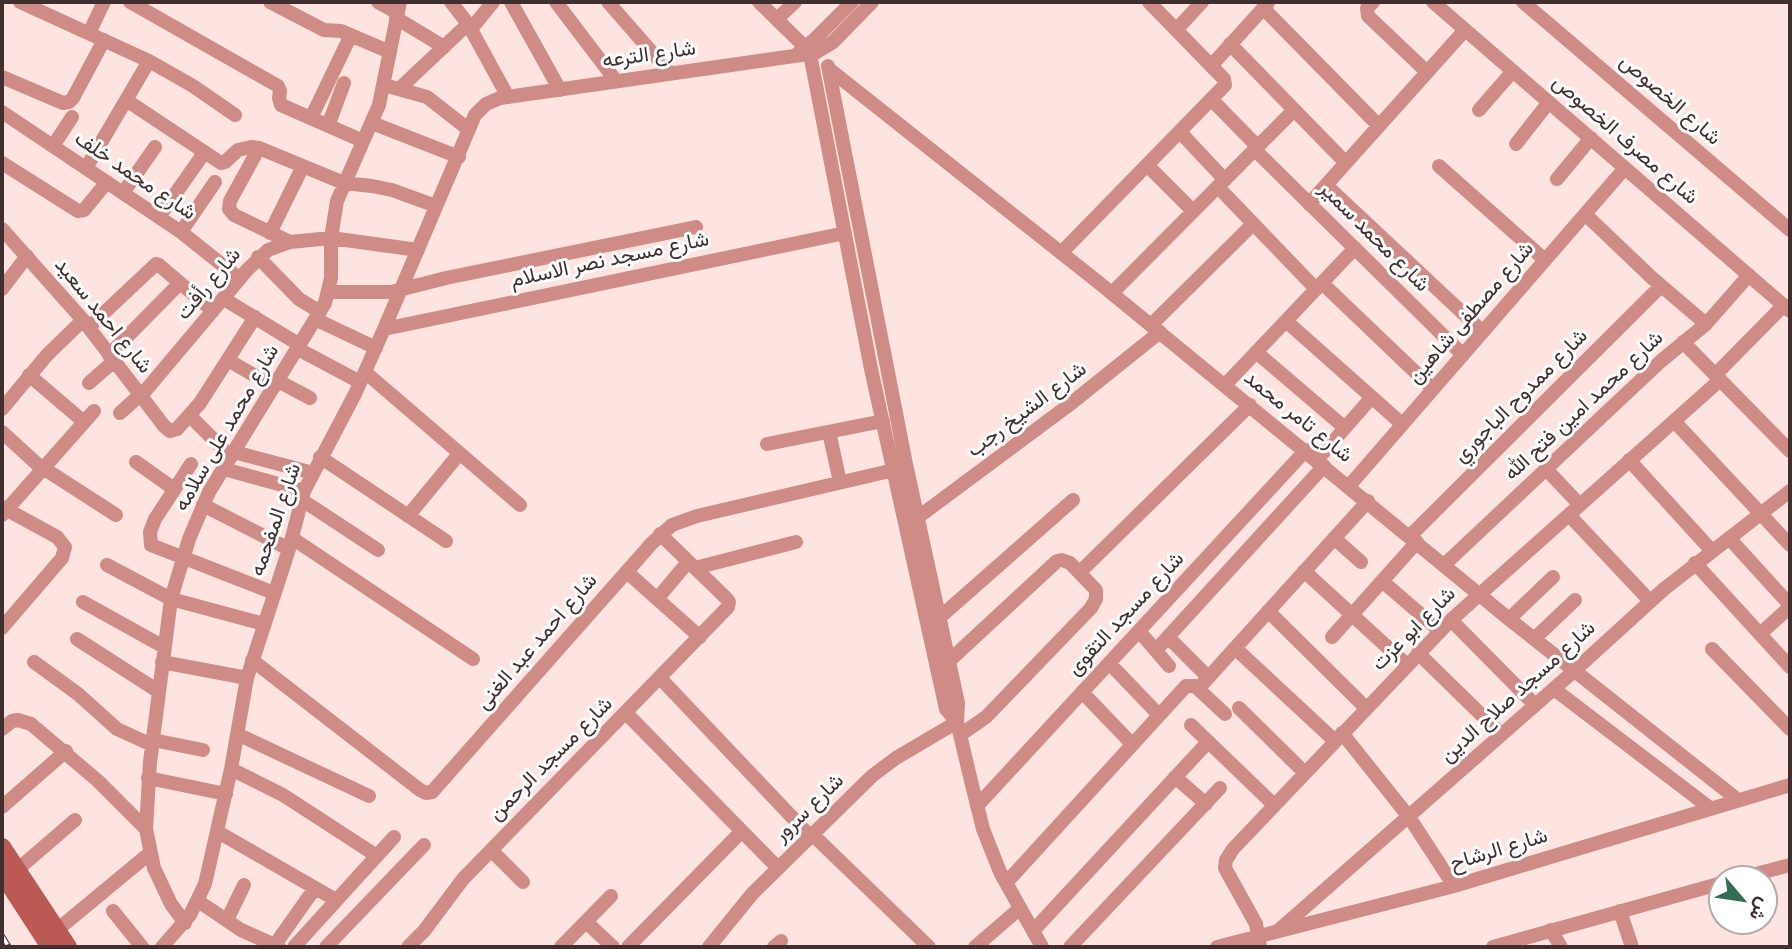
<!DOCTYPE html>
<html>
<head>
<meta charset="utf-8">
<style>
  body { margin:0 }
  #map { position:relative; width:1792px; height:949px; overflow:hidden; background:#fee4e1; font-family:"Fira Sans Condensed",Vazirmatn,sans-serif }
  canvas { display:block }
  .frame { position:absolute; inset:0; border:4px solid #402f2e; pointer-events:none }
  .north { position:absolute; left:1708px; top:865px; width:70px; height:70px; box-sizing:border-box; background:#fff; border:2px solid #b3acab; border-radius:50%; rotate:119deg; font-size:19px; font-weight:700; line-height:28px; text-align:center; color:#402f2e }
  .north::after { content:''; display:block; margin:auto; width:24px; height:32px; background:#346d56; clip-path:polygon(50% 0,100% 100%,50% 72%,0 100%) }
</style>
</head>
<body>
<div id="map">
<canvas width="1792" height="949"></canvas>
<div class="frame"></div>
<div class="north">ش</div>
</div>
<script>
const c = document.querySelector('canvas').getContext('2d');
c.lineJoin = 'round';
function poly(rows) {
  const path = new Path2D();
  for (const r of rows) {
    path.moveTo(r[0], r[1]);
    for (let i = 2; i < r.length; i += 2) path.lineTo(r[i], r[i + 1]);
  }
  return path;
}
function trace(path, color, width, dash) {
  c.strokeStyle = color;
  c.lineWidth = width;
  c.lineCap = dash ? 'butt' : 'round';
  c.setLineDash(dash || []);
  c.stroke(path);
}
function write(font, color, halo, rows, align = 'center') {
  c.font = font + ' "Fira Sans Condensed",Vazirmatn,sans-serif';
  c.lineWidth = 6;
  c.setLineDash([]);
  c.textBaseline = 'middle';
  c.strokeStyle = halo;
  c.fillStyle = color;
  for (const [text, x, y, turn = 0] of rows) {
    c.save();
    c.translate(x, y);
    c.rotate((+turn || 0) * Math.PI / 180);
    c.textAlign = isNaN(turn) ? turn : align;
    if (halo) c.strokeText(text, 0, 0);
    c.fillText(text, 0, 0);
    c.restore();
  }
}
trace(poly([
  [20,2,149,61,193,86,235,115],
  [130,2,278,86,280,91,279,98,281,105,363,141],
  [270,2,324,30,341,31,390,52],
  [378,2,398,13],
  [451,2,468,24,508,97],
  [511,2,560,90],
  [556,2,616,81],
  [608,2,670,73],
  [759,2,806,48],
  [1373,2,1367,8,1368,16,1427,72],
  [1433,2,1790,311],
  [1523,2,1790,230],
  [1263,8,1379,126],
  [396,18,444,47],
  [777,19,795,2],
  [471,29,493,2],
  [1176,30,1202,2],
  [89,33,104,2],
  [1230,44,1346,163],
  [810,54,871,369,946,709,957,722],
  [796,55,814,40,852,2],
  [828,66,906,464,958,703,957,722,972,785,983,829,1000,872,1042,947],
  [1211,66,1268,3],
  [829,69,1098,282,1509,619,1738,800],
  [2,77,63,103,69,102,73,98,104,40],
  [384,85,427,97,468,129],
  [399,89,468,24],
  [126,100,221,163,225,162,238,150,251,147,259,148,344,183,372,186,392,190,436,206],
  [1212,100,1258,147],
  [1479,110,1513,71],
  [2,112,181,232,240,279],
  [311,118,351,35],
  [372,123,459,157],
  [328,126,344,83],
  [1180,132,1225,180],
  [1516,144,1549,102],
  [53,146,72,117],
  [259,148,230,201,229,209,234,215,290,242],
  [1255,150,1463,355],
  [2,163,78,211,84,210,107,182],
  [1147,165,1193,211],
  [1439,166,1545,260],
  [86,168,149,61],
  [1557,179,1591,138],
  [1326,185,1483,332],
  [1218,187,1316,289],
  [123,193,155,147],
  [1309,204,1465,30],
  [1585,214,1651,277,1706,324],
  [159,217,204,153],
  [2,229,83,320,164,426,170,431,177,429,200,403,255,317],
  [181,232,215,182],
  [270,233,303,166],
  [1061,253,1225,85,1224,79,1149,2],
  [258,257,299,299,320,312],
  [1322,283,1433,389],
  [2,289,27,256],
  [329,292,391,292,446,278,696,227],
  [1112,293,1294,110],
  [224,299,300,345],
  [315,319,376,348],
  [1286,321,1402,424],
  [1151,325,1253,224],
  [89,327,156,264,159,265,213,311],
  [384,329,845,233],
  [1683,342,1790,451],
  [298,349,360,382],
  [1256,352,1345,428],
  [109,355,180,283],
  [228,360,274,387],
  [365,372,520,505],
  [29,375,84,422],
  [1715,375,1784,305],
  [278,381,310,398],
  [89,383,114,361],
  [1225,385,1355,248],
  [141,396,247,270,268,250,290,242,331,238,418,250],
  [2,409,47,355,83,320],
  [120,413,140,395],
  [190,416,231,457],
  [1674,421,1790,545],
  [2,432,37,464,116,515],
  [829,432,840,482],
  [767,444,883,421],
  [234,452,313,473],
  [320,457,446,541],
  [1317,460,1372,397],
  [1629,460,1712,551],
  [136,462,174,489],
  [191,464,155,519,150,532,151,545,274,593],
  [224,469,304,491],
  [1546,469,1580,505],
  [1349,486,1625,168],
  [302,500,378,550],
  [203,505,289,549],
  [2,507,57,537,65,547,62,558,2,628],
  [2,515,94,411],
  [1569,515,1650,601],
  [408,516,459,454],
  [917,518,1069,405,1160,332],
  [1410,536,1661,286],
  [292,538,473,659],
  [1334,538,1361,562],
  [1729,538,1790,605],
  [1695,563,1790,667],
  [107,565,171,599,264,624],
  [1444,565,1661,361,1706,324,1749,275],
  [695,568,796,542],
  [1304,571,1407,665],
  [627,572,700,637],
  [1080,572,1250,405],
  [1382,581,1440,631],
  [657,599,688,562],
  [83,602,164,647],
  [1268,611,1366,708],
  [939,618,1073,500],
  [1509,619,1553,577],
  [1451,620,1535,705],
  [1139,631,1169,666],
  [1760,634,1790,607],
  [1168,637,1208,677],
  [1332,637,1417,542],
  [77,639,158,691],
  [1534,639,1575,600],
  [1235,648,1335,741],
  [1712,649,1790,729],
  [1156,650,1324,466],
  [1418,653,1501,734],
  [252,660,420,790,426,793,432,792,652,543,672,525,697,516,894,470],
  [949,661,1057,561,1062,560,1070,563,1096,590,1096,599,1091,608,986,717,960,735],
  [34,662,78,694,117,729,152,745],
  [162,662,247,678],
  [1109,663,1159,715],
  [660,678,810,836],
  [1198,689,1368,501],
  [1554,689,1710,808],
  [1082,692,1132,744],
  [1239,708,1305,773],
  [626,713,778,868],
  [1191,725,1274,805],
  [2,729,12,721,18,720,31,724,98,781,146,829],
  [1342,733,1409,817,1454,886],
  [237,734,369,796],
  [153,740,203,750],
  [231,769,283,795,377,856],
  [1175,777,1206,804],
  [148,778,226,794],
  [977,806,1306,450],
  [2,807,66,751],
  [218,832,336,900],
  [812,834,929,947],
  [491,850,523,882],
  [17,870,75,820],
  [1737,879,1790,865],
  [1006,883,1186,686,1195,686,1225,714],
  [198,901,241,930,279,947],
  [113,911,142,947],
  [1620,911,1632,947],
  [227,920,244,885],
  [586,922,613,947],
  [185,923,171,904,154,868,146,829,150,762,171,599,189,539,209,492,325,303,331,278,331,238,337,201,379,105,400,2],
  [57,930,150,853],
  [1279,930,1574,671,1664,589,1790,491],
  [1551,930,1561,947],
  [1033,931,1208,742],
  [274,946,315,888],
  [162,947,190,915,205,884,231,769,247,678,289,549,304,491,355,394,384,329,475,115,486,104,500,98,815,53,833,42,872,2],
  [294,947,394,837],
  [326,947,424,845],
  [408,947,424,931,463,879,728,607,729,602,726,598,660,534],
  [561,947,611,896],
  [628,947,742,831],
  [709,947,752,894,872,776,896,758,957,722],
  [774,947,781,941],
  [975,947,1019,909],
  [1070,947,1220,788],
  [1217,947,1454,886,1790,785],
  [1260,947,1256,924,1225,868,1226,860,1233,849,1451,620,1720,380],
  [1493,947,1722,883]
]), '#cf8b85', 14);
trace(poly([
  [2,847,68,947],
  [2,873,50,947]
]), '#bb5954', 18);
const rail = poly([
  [2,936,9,947]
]);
trace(rail, '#5a4746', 6);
trace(rail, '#fff', 3.5, [10]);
write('21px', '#402f2e', '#fff', [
  ["شارع الترعه",649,55,-8],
  ["شارع الخصوص",1670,100,41],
  ["شارع مصرف الخصوص",1625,140,41],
  ["شارع محمد خلف",135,176,34],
  ["شارع محمد سمير",1374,237,45],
  ["شارع مسجد نصر الاسلام",610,260,-12],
  ["شارع رأفت",209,284,-50],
  ["شارع مصطفى شاهين",1471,313,-49],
  ["شارع احمد سعيد",103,316,51],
  ["شارع ممدوح الباجوري",1521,396,-45],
  ["شارع محمد امين فتح الله",1584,406,-43],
  ["شارع الشيخ رجب",1027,410,-37],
  ["شارع تامر محمد",1298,417,39],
  ["شارع محمد على سلامه",227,428,-60],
  ["شارع المفحمه",276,520,-71],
  ["شارع مسجد التقوى",1126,614,-47],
  ["شارع ابو عزت",1414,629,-45],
  ["شارع احمد عبد الغنى",537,642,-49],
  ["شارع مسجد صلاح الدين",1518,692,-42],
  ["شارع مسجد الرحمن",551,759,-45],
  ["شارع سرور",809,808,-44],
  ["شارع الرشاح",1499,850,-17]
]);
</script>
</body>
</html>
